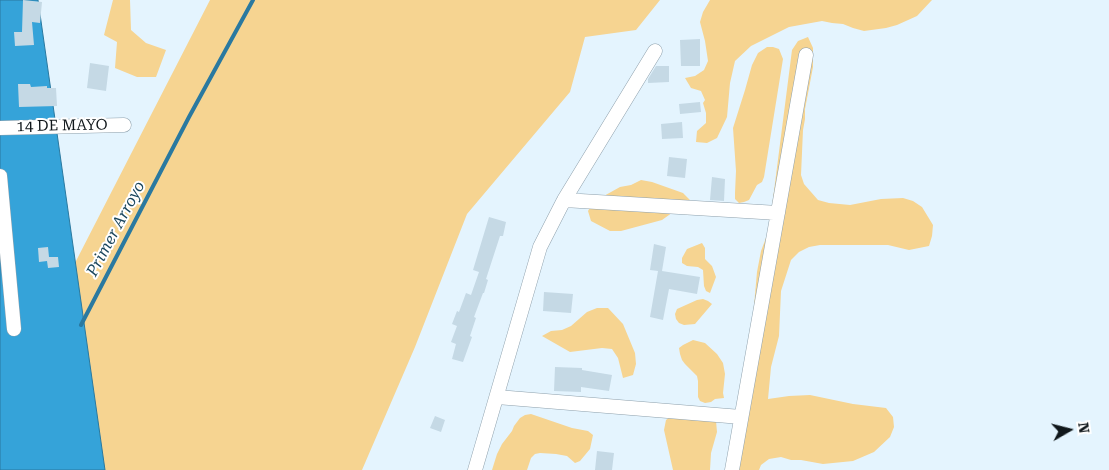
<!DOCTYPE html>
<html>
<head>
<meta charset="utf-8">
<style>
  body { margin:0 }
  #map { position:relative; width:1109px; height:470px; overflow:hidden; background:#e4f4fe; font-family:"Roboto Serif",serif }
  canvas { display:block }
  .north { position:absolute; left:1044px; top:405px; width:50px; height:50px; -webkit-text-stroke:4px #fff; paint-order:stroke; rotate:82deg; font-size:14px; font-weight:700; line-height:20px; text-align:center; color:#10171b }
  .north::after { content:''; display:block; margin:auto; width:18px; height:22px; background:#10171b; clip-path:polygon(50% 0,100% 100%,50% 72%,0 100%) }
</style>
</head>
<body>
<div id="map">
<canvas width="1109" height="470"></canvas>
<div class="north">N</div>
</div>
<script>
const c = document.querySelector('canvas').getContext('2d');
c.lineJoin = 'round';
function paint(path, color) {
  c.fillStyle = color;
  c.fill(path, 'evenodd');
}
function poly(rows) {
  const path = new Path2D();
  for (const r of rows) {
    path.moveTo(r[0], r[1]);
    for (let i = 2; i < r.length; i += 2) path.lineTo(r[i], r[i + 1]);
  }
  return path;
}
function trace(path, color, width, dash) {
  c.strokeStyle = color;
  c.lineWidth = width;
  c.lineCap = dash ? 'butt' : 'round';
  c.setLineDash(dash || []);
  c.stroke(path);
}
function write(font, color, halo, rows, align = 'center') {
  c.font = font + ' "Roboto Serif",serif';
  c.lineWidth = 4;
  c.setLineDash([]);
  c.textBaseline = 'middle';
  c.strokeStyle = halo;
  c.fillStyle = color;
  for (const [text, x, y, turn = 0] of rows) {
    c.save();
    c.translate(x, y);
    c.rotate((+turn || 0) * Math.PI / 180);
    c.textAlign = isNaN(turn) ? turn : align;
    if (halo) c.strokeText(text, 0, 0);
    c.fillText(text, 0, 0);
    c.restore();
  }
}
paint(poly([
  [113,0,130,0,131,30,146,43,166,50,156,77,137,77,115,68,117,42,104,35],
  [210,0,660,0,636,30,585,37,570,92,467,214,415,347,362,470,0,470,57,298],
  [710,0,932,0,917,16,897,25,886,28,864,31,853,28,843,24,832,23,822,21,789,27,751,46,735,61,730,83,727,117,717,138,707,143,696,142,697,131,706,123,706,113,703,103,705,100,701,91,691,88,685,78,695,76,704,70,708,61,705,41,700,22,703,12],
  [808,37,813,48,813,67,805,109,805,119,803,130,801,175,804,184,818,200,829,203,850,205,881,199,903,198,913,201,922,207,933,225,932,236,929,246,909,250,888,245,820,245,809,247,799,252,791,260,781,291,779,336,771,367,768,399,789,396,810,395,853,404,886,408,893,417,894,427,890,437,874,452,853,461,823,464,801,460,791,460,781,457,769,459,761,465,759,470,730,470,750,351,757,272,761,251,769,230,792,50,798,41],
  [767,47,773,47,779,49,783,59,764,177,762,182,757,185,749,200,744,202,739,203,735,199,735,193,736,171,733,128,745,90,752,65,758,53],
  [641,180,652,182,683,193,690,200,662,220,621,231,610,231,591,221,588,211,593,202,620,187,631,185],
  [702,243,705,248,705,259,712,266,716,277,710,293,706,291,704,286,703,270,698,267,687,266,682,263,682,258,687,249],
  [703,299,708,301,712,304,695,324,684,325,679,323,676,319,675,314,677,309,697,300],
  [597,308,608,308,623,324,635,353,636,364,633,375,623,378,618,358,612,349,602,348,570,352,542,336,551,331,562,330,571,326,587,312],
  [693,340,705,343,717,354,723,363,725,374,723,393,724,398,715,399,711,402,705,403,700,401,698,397,698,381,697,376,685,364,682,360,680,354,679,348,683,345],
  [675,413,716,421,717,432,711,453,710,470,673,470,664,430,666,420],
  [531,414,572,428,588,431,593,435,590,449,580,461,575,463,567,456,556,454,540,453,535,454,531,458,527,470,492,470,497,454,502,444,512,431,514,426,520,418,525,415]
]), '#f6d491');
const water = poly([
  [0,0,38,0,105,470,0,470,0,0]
]);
paint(water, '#35a3d9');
trace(water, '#2a79a0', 1);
trace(poly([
  [81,325,189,117,253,0]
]), '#2a79a0', 4);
paint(poly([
  [23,0,42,2,40,23,32,22,34,45,15,46,14,32,22,32],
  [700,39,700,66,681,66,680,40],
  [90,63,109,66,106,91,87,88],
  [656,66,669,66,669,82,648,83,648,79],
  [18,84,30,84,31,87,47,86,47,88,56,88,57,106,19,107],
  [700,102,701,112,680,114,679,104],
  [682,122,683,138,662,139,661,124],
  [669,157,687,159,685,178,667,176],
  [712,177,725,179,724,201,710,200],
  [489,217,506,222,503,236,500,236,486,279,488,280,484,293,483,293,474,317,476,318,470,336,472,337,463,362,452,359,456,344,451,342,457,326,452,324,457,311,459,312,466,293,471,295,479,272,473,270],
  [654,244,666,247,662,271,700,277,697,294,669,289,663,320,650,317,658,271,650,270],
  [48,247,49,257,58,257,59,267,48,268,47,261,39,262,38,248],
  [544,292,573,294,571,313,543,311],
  [555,367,582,368,582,370,612,375,609,391,581,387,581,392,554,391],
  [435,416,445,420,441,432,430,428],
  [597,451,614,453,612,470,595,470]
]), '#c5d9e5');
const street = poly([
  [0,128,124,125],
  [0,176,14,329],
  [564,200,778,213],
  [497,397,741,417],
  [475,470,540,247,564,200,655,51],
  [732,470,806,55]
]);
trace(street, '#8ea0ac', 15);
trace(street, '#fff', 14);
write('15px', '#10171b', '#fff', [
  ["14 DE MAYO",62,126,-1]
]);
write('italic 16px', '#1a465d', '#fff', [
  ["Primer Arroyo",116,229,-62]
]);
</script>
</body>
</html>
